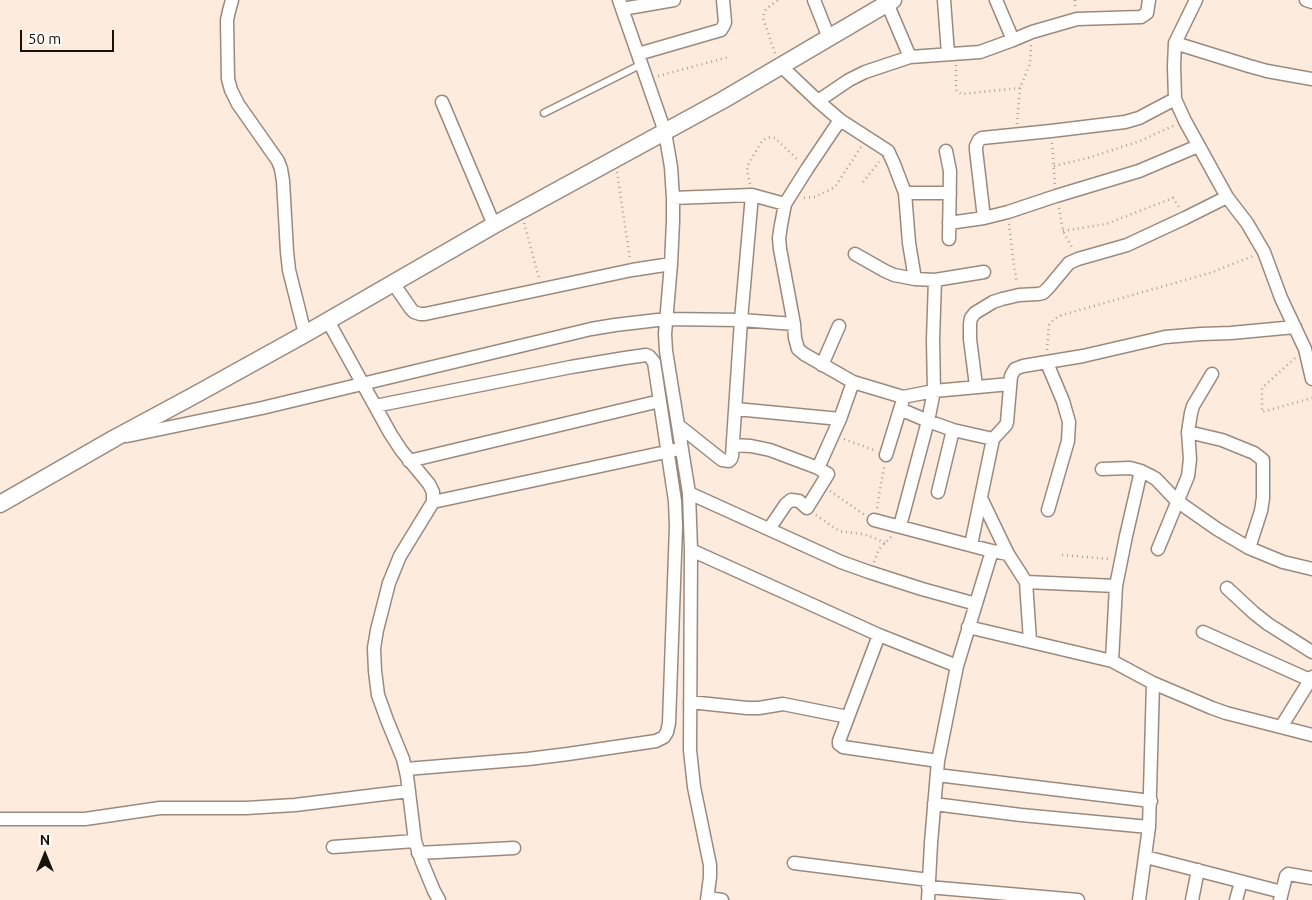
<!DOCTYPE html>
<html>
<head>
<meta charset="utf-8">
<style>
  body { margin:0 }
  #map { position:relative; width:1312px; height:900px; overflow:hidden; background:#fdebde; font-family:Ubuntu,sans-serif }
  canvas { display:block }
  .north { position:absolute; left:20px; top:830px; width:50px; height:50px; -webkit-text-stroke:4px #fffbf9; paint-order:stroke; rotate:0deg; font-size:14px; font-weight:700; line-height:20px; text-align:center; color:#17110c }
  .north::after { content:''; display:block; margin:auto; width:18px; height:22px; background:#17110c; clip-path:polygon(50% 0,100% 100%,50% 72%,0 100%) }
  .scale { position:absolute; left:20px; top:30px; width:94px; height:22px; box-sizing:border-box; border:2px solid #17110c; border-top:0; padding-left:6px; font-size:15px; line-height:18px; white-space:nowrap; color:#17110c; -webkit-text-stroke:4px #fffbf9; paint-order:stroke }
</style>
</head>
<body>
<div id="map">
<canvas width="1312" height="900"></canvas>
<div class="north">N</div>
<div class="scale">50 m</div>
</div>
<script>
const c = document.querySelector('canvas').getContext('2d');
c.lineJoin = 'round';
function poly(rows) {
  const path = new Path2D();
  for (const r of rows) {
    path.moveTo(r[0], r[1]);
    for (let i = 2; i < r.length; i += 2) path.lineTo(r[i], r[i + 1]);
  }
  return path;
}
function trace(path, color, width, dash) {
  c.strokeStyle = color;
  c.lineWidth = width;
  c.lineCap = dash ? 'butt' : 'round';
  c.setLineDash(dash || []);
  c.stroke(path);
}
const service = poly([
  [544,113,642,64]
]);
const minor = poly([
  [232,0,229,11,227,20,228,79,231,90,238,104,278,161,281,169,283,181,287,252,289,270,305,334],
  [619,0,665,132,671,167,673,198,673,221,671,264,665,334,666,351,689,493,691,550,690,750,694,787,710,865,710,877,707,900],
  [814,0,829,38],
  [944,0,948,54],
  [996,0,1013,40,1032,32,1077,19,1141,17,1147,13,1149,0],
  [1196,0,1175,43,1174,66,1175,99,1185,121,1227,197,1247,223,1264,252,1281,298,1305,349,1312,379],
  [1306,0,1312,2],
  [887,3,910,57],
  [622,9,674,0],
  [1175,43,1249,66,1267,71,1312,79],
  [638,54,721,30,724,25,725,22,723,0],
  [780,65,818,101,840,120,888,151,894,164,905,193,909,243,915,279,935,280,984,272],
  [818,101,849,80,865,72,910,57,980,52,1013,40],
  [442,102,494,225],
  [840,120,807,169,785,204,781,225,779,238,780,249,794,324,795,338,798,349,804,354,853,382,903,397,934,391,1010,384],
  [946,151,950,171,949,239],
  [905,193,950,193],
  [673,198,752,195,785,204],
  [984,218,976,150,976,146,979,140,982,138,1051,131,1125,122,1139,118,1175,99],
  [949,223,984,218,1008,212,1056,196,1139,171,1198,146],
  [855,254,885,271,894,275,915,279],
  [393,283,411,309,414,312,420,314,425,314,632,270,671,264],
  [328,321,390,433,401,450,429,484,433,492,433,502,400,556,389,583,377,630,374,648,375,671,378,695,387,720,403,759,407,776,415,841,422,862,434,891,439,900],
  [1047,363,1063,401,1069,422,1068,441,1048,510],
  [822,365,839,326],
  [976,386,970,339,970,324,971,318,975,313,993,302,1002,299,1019,295,1038,294,1043,293,1049,287,1069,263,1078,259,1127,245,1185,218,1227,197],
  [375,406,571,367,625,358,646,355,649,356,654,362,675,501,676,526,669,723,667,732,664,737,656,741,568,754,528,759,406,769],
  [736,409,840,419],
  [900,409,928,421,953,430,993,439],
  [678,425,722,460,729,461,731,459,732,456,741,320,752,195],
  [1188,432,1222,440,1254,453,1263,460,1263,498,1261,511,1249,548],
  [127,436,262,408,591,329,615,325,666,319,741,320,794,324],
  [733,445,751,446,770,450,818,468,828,474,807,508,799,501,791,500,786,504,769,529],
  [886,455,902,403],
  [409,461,660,401],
  [818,468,840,419,853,382],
  [1102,469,1130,468,1141,471,1151,476,1156,479,1177,501,1217,529,1249,548,1283,562,1312,569],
  [938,492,953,430],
  [689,493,841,562,869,572,922,589,976,604],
  [981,498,1008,554],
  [433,502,675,450],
  [874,520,992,551,1008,554,1026,582,1030,641],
  [900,526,928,421,934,391,933,340,935,280],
  [971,545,993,439,1006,425,1007,422,1011,376,1015,369,1023,366,1083,356,1165,337,1201,334,1231,333,1295,327],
  [1158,549,1188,476,1190,459,1188,432,1191,413,1193,406,1212,374],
  [691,550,879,635,957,666],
  [1026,582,1116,586],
  [1227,588,1254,613,1268,624,1312,652],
  [968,627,1112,661,1116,586,1126,536,1141,471],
  [1203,632,1310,680],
  [879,635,839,741,839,744,843,747,938,761],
  [1112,661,1153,683,1149,827,1139,900],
  [1153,683,1212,708,1226,713,1312,735],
  [690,702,747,708,759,708,783,704,848,717],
  [1281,727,1312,677],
  [937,775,1151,801],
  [934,804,1021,815,1149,827],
  [0,819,85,819,160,808,246,808,295,805,409,791],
  [333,847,415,841],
  [418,853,514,848],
  [1146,857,1282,892,1280,900],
  [794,863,929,880],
  [928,887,1078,900],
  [1282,892,1286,876,1288,874,1312,878],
  [708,898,722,900],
  [928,900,931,843,938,761,957,666,992,551],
  [1192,900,1198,870],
  [1236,900,1241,882]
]);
const tertiary = poly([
  [0,504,115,438,193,396,305,334,494,225,723,100,893,0]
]);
trace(service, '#9a8a7e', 9);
trace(minor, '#9a8a7e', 15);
trace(tertiary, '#9a8a7e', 19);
trace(poly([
  [1075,0,1075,8],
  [775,53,763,18,764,13,766,9,778,0],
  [956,65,956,89,957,92,962,94,1020,88],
  [658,76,729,57],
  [1017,124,1020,88,1030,64,1031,44],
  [1052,143,1055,185],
  [1054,166,1088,158,1140,141,1175,125],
  [617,172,630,259],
  [863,182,879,162],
  [750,184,747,171,748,165,762,141,767,138,771,137,775,138,799,161],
  [804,198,815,197,835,187,861,147],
  [1059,208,1063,231,1073,249],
  [524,223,539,278],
  [1009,224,1014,266,1017,283],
  [1063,231,1106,224,1173,198,1180,209],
  [1047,350,1049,325,1054,319,1062,315,1210,273,1253,256],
  [1295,358,1262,388,1262,412,1312,398],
  [844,439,876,451],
  [830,491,865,515],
  [877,508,884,467],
  [816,515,839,531,862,534,872,537,885,543],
  [1062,555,1110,559],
  [874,562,879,549,892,536]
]), '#ac9e94', 2.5, [1, 4]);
trace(service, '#fff', 6);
trace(minor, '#fff', 12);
trace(tertiary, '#fff', 16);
</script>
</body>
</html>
